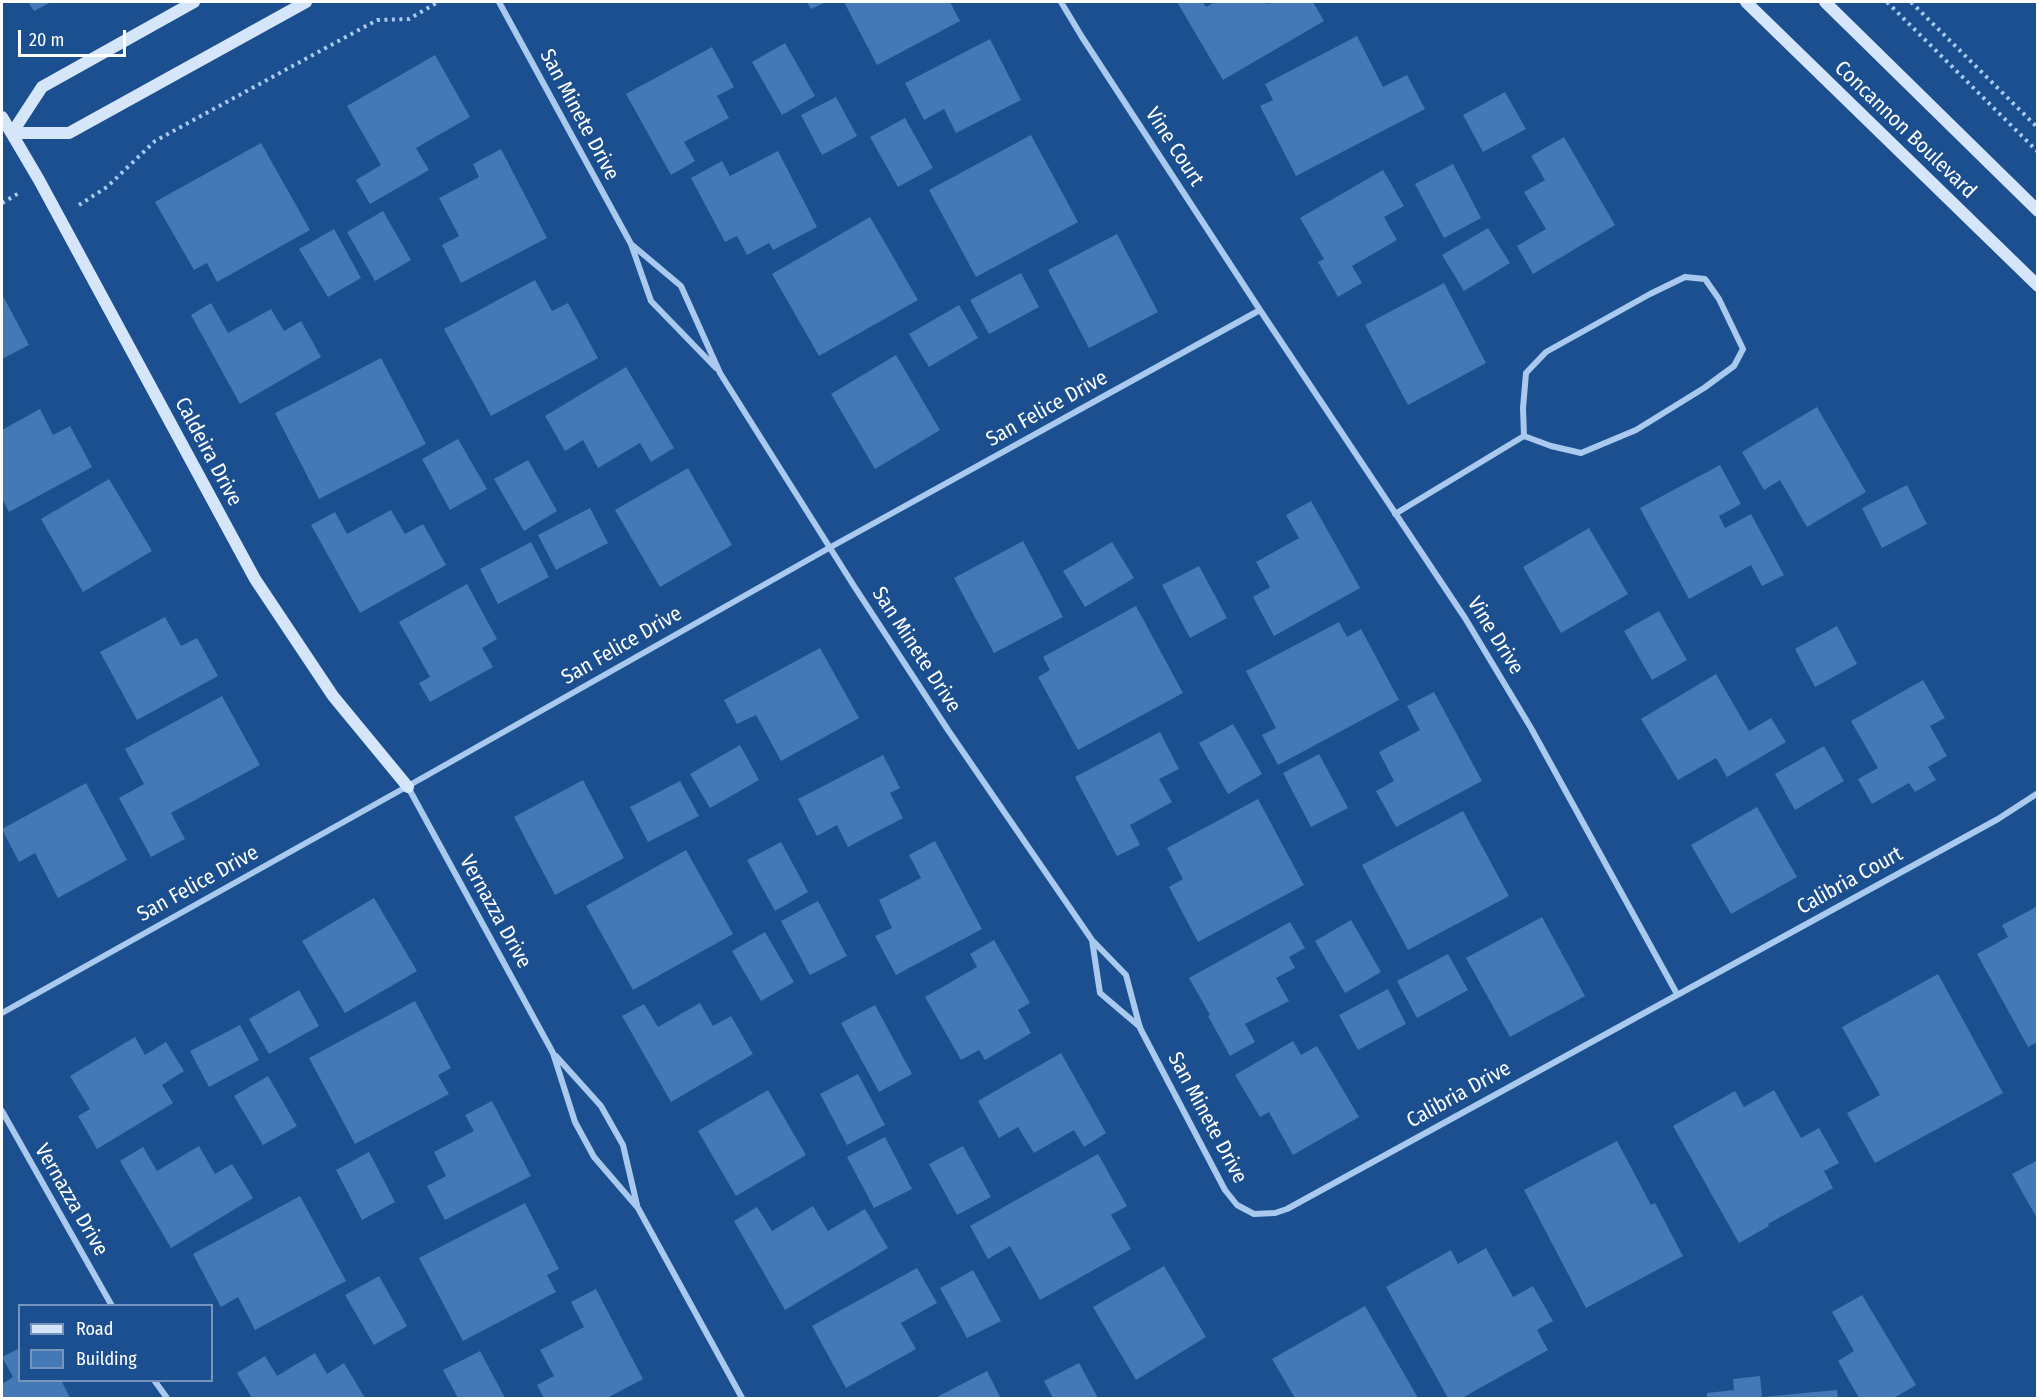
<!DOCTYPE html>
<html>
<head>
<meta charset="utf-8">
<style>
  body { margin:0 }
  #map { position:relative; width:2039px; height:1400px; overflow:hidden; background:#1b4f8f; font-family:"Fira Sans Condensed",sans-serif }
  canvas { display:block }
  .frame { position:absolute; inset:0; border:3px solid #fff; pointer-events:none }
  .legend { position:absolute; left:18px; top:1304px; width:195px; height:78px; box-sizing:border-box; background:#1b4f8f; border:2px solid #7695bc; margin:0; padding:8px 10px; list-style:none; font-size:18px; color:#fff }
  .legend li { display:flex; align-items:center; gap:12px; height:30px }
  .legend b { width:30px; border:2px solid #7695bc }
  .scale { position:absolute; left:18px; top:30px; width:108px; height:27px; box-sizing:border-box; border:3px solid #fff; border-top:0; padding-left:8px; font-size:18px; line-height:21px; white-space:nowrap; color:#fff; -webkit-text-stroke:4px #1b4f8f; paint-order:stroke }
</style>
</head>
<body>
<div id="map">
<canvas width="2039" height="1400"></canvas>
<div class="frame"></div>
<ul class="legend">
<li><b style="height:8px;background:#d6e6fa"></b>Road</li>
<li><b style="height:16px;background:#4478b7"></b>Building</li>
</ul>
<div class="scale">20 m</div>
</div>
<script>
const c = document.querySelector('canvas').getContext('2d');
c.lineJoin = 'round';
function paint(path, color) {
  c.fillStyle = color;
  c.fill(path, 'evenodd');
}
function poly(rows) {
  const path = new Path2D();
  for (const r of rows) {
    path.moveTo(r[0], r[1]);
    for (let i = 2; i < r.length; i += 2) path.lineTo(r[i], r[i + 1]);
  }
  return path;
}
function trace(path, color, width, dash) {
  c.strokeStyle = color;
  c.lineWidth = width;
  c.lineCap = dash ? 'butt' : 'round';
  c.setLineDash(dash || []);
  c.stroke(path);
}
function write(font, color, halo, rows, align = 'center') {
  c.font = font + ' "Fira Sans Condensed",sans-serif';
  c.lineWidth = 5;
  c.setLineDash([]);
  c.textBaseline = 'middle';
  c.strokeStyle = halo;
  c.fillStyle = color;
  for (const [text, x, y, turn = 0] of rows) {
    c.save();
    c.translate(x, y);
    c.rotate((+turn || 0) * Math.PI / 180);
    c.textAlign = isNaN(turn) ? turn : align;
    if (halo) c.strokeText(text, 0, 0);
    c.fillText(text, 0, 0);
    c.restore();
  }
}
paint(poly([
  [28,2,51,2,34,11],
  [807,2,826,2,811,9],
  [844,2,950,2,960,21,877,65],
  [1177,2,1203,2,1206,7,1215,2,1266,2,1268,4,1273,2,1313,2,1324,21,1223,80],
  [1357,36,1383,87,1407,75,1425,109,1296,176,1260,106,1273,100,1265,84],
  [990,39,1021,100,956,133,944,109,924,120,905,83],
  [785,43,815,96,782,115,752,62],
  [712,47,734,87,717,96,729,118,684,142,695,161,671,175,626,94],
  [435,55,470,117,416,148,429,170,370,204,356,180,381,165,347,106],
  [1505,92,1526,129,1483,152,1463,115],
  [836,97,857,136,822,155,801,115],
  [905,118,933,168,898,187,870,137],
  [1031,135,1078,222,976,277,929,190],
  [1564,137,1615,225,1533,274,1517,246,1546,229,1524,192,1545,180,1531,156],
  [261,143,310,230,217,282,207,263,194,270,155,202],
  [501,149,547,238,461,283,442,245,459,236,439,198,479,177,473,164],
  [778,151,817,227,773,250,769,243,747,255,737,236,725,242,691,178,722,161,730,176],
  [1453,164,1481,218,1444,238,1415,184],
  [1383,170,1404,206,1384,217,1397,240,1352,266,1362,283,1338,297,1318,262,1324,259,1300,218],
  [383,211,411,260,375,281,347,232],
  [870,217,918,300,819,356,772,274],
  [1488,228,1510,263,1464,291,1442,255],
  [334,229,361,278,328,297,299,249],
  [1117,234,1158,312,1089,348,1048,270],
  [1021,273,1039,307,989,334,970,300],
  [535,280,552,311,568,303,598,358,491,416,444,329],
  [1444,283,1486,363,1408,405,1365,325],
  [2,294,29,345,2,359],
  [211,303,228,333,271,309,284,331,301,321,321,357,240,404,191,315],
  [959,305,978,338,929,367,909,334],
  [896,355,940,430,875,469,831,394],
  [381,358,426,444,319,499,275,413],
  [626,367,674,448,651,462,640,443,598,468,583,440,565,451,545,416],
  [1817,407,1866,492,1807,527,1780,480,1764,490,1742,452],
  [40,409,53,435,70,426,92,467,9,512,2,498,2,430],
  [458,439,487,489,450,510,422,459],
  [528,460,557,511,524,531,494,479],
  [1720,465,1741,504,1719,516,1725,528,1751,514,1784,575,1762,586,1751,565,1689,599,1640,508],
  [688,468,732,545,660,587,615,510],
  [109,479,152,551,83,592,41,519],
  [1907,485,1927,524,1882,548,1862,508],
  [1311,501,1360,588,1274,636,1253,597,1270,587,1256,562,1299,538,1286,515],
  [590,508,608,543,556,570,538,535],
  [391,510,405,534,423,524,446,565,360,613,311,525,335,512,347,534],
  [1589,528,1628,594,1561,633,1523,567],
  [1023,541,1063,617,994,653,954,578],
  [531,542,549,577,498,604,480,569],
  [1112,542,1134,578,1085,607,1063,571],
  [1199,566,1227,618,1190,638,1162,585],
  [467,584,497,639,482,648,493,667,430,702,419,683,430,677,399,622],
  [1136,606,1183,693,1078,750,1038,677,1050,670,1043,657],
  [1659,611,1687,660,1652,680,1624,631],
  [165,617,181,646,197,638,218,676,137,720,100,652],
  [1339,622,1347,637,1361,629,1399,700,1278,765,1262,735,1276,728,1246,671],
  [1837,626,1857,664,1815,687,1795,649],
  [820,648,859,718,781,761,756,715,737,724,724,700],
  [1716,674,1749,731,1771,718,1786,742,1727,777,1716,758,1678,780,1641,719],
  [1923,680,1945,718,1930,726,1947,756,1928,767,1936,780,1915,792,1909,783,1872,804,1858,779,1878,768,1851,721],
  [1434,692,1482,781,1396,827,1376,791,1394,781,1379,752,1420,730,1407,706],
  [222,696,260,765,171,813,185,839,151,857,119,798,144,784,125,749],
  [1233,724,1262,774,1228,794,1199,743],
  [1160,732,1179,769,1159,779,1172,802,1130,825,1140,845,1117,856,1075,777],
  [740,745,759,780,710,808,690,774],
  [1824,746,1844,781,1795,810,1775,774],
  [1319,754,1348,808,1311,827,1283,773],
  [883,755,900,788,890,793,903,818,848,847,837,825,817,836,798,799],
  [583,780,624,858,555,895,514,817],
  [680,781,699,816,648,842,630,807],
  [86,783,127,860,58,898,35,853,19,862,2,829],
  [1258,799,1304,885,1198,942,1169,887,1183,879,1167,848],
  [1757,807,1797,877,1731,914,1691,845],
  [1463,811,1509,896,1408,950,1362,865],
  [935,841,982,929,896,975,875,936,892,928,879,900,921,878,909,855],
  [781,842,808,892,775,911,747,860],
  [686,850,733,934,633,990,586,906],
  [374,898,417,971,345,1013,302,941],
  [818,901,847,956,810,975,781,921],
  [2038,906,2038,1042,2028,1047,1977,954,2008,937,2002,925],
  [1542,917,1585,996,1510,1037,1466,958],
  [1351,920,1381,972,1345,993,1315,941],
  [1290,922,1305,948,1289,957,1295,968,1276,978,1289,1001,1245,1024,1255,1042,1230,1056,1208,1016,1210,1015,1189,978],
  [765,932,794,982,761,1001,732,951],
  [994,940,1030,1003,1018,1010,1031,1033,985,1060,979,1050,961,1060,925,997,977,967,970,954],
  [1448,954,1468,990,1417,1018,1397,981],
  [1938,974,2003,1093,1875,1163,1847,1113,1880,1095,1842,1027],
  [1388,989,1406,1024,1358,1050,1339,1015],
  [299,990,319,1026,269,1054,249,1019],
  [415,1001,451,1068,438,1075,449,1094,355,1144,309,1058],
  [700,1003,713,1026,731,1016,753,1054,671,1102,622,1016,644,1004,658,1027],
  [875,1005,912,1074,879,1092,841,1023],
  [240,1025,259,1060,209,1087,190,1051],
  [135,1037,145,1055,166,1042,184,1071,162,1085,173,1103,97,1149,78,1116,90,1109,70,1076],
  [1293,1041,1301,1055,1317,1046,1359,1117,1293,1155,1269,1112,1260,1117,1235,1075],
  [1061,1053,1106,1133,1084,1147,1074,1130,1034,1153,1018,1127,999,1138,978,1101],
  [858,1074,885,1125,847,1145,820,1094],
  [268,1076,297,1126,263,1145,234,1096],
  [768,1090,806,1155,736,1196,698,1131],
  [1774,1090,1801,1138,1819,1128,1839,1163,1824,1171,1833,1188,1768,1224,1769,1226,1739,1243,1673,1126,1735,1091,1744,1107],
  [492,1101,531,1176,445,1220,427,1186,446,1176,434,1152,474,1131,465,1115],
  [885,1137,912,1189,874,1208,847,1157],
  [1617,1141,1651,1205,1655,1203,1683,1256,1586,1308,1524,1190],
  [199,1146,215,1174,232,1164,253,1198,171,1248,120,1161,143,1147,157,1171],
  [963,1146,991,1197,957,1215,929,1164],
  [369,1152,395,1202,362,1220,336,1170],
  [1098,1154,1127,1206,1111,1215,1131,1249,1040,1300,1010,1246,988,1259,970,1226],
  [2038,1160,2038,1220,2012,1174],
  [300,1196,346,1281,255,1330,238,1297,221,1307,193,1254],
  [525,1203,559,1269,547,1275,556,1292,463,1341,419,1258],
  [813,1206,828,1231,865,1209,888,1248,785,1310,734,1221,757,1207,772,1231],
  [1486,1248,1513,1297,1533,1286,1553,1321,1537,1330,1548,1350,1462,1398,1448,1398,1386,1287,1451,1250,1458,1264],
  [1164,1266,1206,1337,1136,1380,1093,1307],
  [917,1268,937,1303,901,1323,916,1349,846,1388,812,1326],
  [973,1270,1001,1321,967,1338,940,1288],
  [379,1276,407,1326,374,1345,345,1295],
  [596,1289,643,1379,607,1398,544,1398,537,1385,554,1376,540,1350,584,1327,571,1302],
  [1862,1295,1916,1385,1894,1398,1859,1398,1838,1361,1854,1351,1832,1312],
  [1365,1306,1418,1398,1295,1398,1272,1359],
  [20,1348,20,1380,61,1380,70,1398,2,1398,2,1384,13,1377,2,1357],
  [480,1351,505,1398,458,1398,443,1370],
  [315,1353,327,1374,344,1363,365,1398,252,1398,237,1373,265,1356,277,1376],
  [1079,1363,1098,1398,1053,1398,1044,1381],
  [987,1371,1000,1397,997,1398,935,1398],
  [1760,1376,1762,1397,1837,1390,1838,1398,1707,1398,1707,1393,1734,1390,1733,1379]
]), '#4478b7');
trace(poly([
  [1887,2,2038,152],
  [1911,2,2038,128],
  [2,203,19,193],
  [79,205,107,187,155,141,377,20,409,19,438,2]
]), '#a9c9ee', 4, [3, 4.5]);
trace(poly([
  [499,2,631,244,651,301,716,368],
  [1061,2,1082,37,1260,310,1465,618,1531,728,1677,994],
  [631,244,681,286,720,373,854,586,948,730,1092,940,1126,975,1140,1028,1225,1190,1237,1205,1254,1214,1275,1213,1287,1209,1998,819,2038,793],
  [1685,277,1705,279,1719,299,1743,349,1734,366,1704,388,1636,430,1581,453,1551,446,1524,436,1523,408,1526,373,1546,352,1650,294,1685,277],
  [1395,514,1524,436],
  [408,787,553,1053,575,1122,594,1157,638,1208,742,1398],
  [1092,940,1100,993,1140,1027],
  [2,1013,424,777,829,548,1260,310],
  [556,1056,601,1106,623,1145,637,1205],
  [2,1111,112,1306],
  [154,1380,167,1398]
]), '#a9c9ee', 6);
trace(poly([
  [1746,2,2038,286],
  [1825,2,2038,211],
  [2,117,39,180,255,579,333,696,408,787],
  [12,133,69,133,306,2],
  [12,133,42,87,194,2]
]), '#d6e6fa', 12);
write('21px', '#fff', '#1b4f8f', [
  ["San Minete Drive",579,115,62],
  ["Concannon Boulevard",1905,130,44],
  ["Vine Court",1174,147,57],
  ["San Felice Drive",1047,409,-29],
  ["Caldeira Drive",208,452,62],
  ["Vine Drive",1495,636,58],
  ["San Felice Drive",622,646,-30],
  ["San Minete Drive",916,650,57],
  ["Calibria Court",1850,881,-29],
  ["San Felice Drive",198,884,-29],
  ["Vernazza Drive",495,912,61],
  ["Calibria Drive",1459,1095,-29],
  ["San Minete Drive",1207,1118,62],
  ["Vernazza Drive",71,1200,60]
]);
</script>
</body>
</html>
